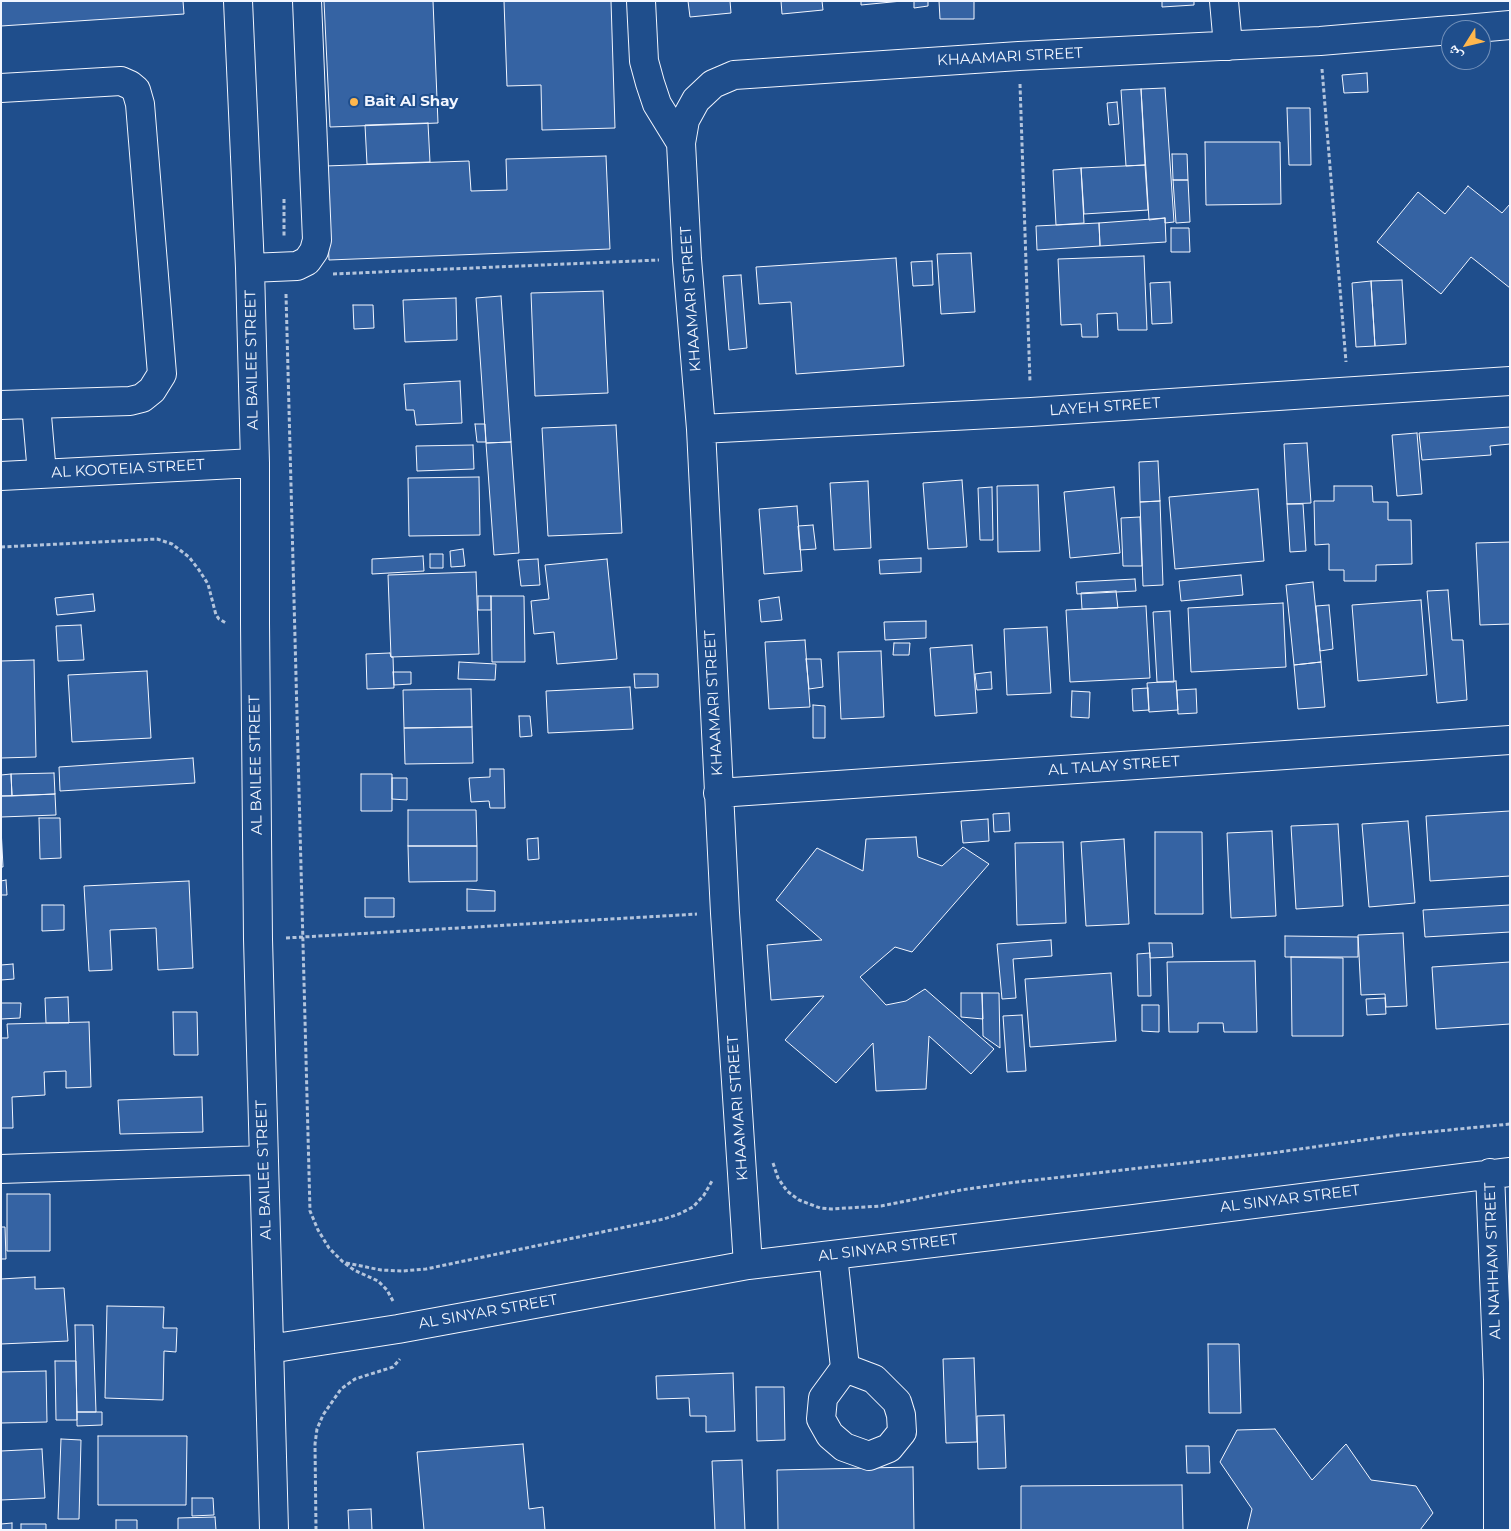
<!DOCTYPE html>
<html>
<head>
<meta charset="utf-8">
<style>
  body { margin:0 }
  #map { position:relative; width:1511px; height:1531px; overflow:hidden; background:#1f4e8c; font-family:Montserrat,"Noto Naskh Arabic",sans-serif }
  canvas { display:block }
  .frame { position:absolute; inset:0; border:2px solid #f2f6ff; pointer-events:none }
  .north { position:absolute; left:1441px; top:20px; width:50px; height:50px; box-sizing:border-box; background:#1f4e8c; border:1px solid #7391ba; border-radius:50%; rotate:234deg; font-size:14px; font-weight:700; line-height:20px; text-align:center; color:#f2f6ff }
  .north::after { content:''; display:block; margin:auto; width:18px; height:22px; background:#ffb74d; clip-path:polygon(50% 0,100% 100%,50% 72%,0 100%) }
</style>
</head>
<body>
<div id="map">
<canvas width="1511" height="1531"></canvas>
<div class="frame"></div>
<div class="north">ش</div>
</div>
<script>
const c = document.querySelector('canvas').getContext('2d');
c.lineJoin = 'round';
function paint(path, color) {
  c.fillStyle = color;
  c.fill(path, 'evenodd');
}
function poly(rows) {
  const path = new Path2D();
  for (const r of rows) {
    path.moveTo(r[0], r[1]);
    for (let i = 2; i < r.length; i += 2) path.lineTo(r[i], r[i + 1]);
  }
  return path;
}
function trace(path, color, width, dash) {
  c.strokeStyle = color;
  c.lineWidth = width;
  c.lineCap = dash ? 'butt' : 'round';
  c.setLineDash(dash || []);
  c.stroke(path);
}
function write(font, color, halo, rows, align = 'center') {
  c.font = font + ' Montserrat,sans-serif';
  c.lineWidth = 4;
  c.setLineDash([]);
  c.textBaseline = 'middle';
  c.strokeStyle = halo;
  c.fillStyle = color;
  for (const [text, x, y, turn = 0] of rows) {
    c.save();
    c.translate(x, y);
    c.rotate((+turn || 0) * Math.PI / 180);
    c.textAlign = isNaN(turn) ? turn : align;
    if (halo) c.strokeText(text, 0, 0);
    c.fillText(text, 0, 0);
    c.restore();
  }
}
const building = poly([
  [1,1,183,1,184,14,1,26,1,1],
  [324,1,433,1,438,123,330,127,324,1],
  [504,1,611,1,615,128,542,130,541,85,507,86,504,1],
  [688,1,730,1,731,13,690,17,688,1],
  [781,1,822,1,823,10,782,14,781,1],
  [861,1,902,1,861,5,861,1],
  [914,1,928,1,928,6,914,8,914,1],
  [939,1,974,1,974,19,940,19,939,1],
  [1162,1,1194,1,1194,5,1162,7,1162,1],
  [1367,73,1368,92,1344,93,1342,75,1367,73],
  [1165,88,1174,222,1165,223,1165,218,1149,220,1141,89,1165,88],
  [1141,89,1145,165,1126,166,1121,90,1141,89],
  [1117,102,1119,124,1109,125,1107,103,1117,102],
  [1287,108,1310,108,1311,165,1289,165,1287,108],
  [428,123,430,162,367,164,365,125,428,123],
  [1205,142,1280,142,1281,204,1206,205,1205,142],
  [1172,154,1187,154,1188,180,1173,180,1172,154],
  [606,156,610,249,329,260,325,166,469,161,471,191,507,190,506,159,606,156],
  [1145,165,1148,210,1084,214,1081,168,1145,165],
  [1081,168,1084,223,1056,225,1053,170,1081,168],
  [1173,180,1188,180,1190,222,1176,223,1173,180],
  [1468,186,1502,213,1510,204,1510,288,1471,257,1441,294,1377,242,1418,192,1445,214,1468,186],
  [1165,218,1166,242,1100,246,1099,223,1165,218],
  [1099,223,1100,246,1037,250,1036,226,1099,223],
  [1171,228,1189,228,1190,252,1171,252,1171,228],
  [971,253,975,312,941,314,937,254,971,253],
  [1144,256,1147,330,1118,330,1117,313,1097,314,1098,337,1082,337,1081,324,1061,325,1058,259,1144,256],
  [896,258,904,366,796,374,791,302,759,304,756,267,896,258],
  [932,261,933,285,913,286,911,262,932,261],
  [741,275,747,348,729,350,723,276,741,275],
  [1402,280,1406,344,1375,346,1371,281,1402,280],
  [1371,281,1375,346,1356,347,1352,283,1371,281],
  [1170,282,1172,323,1152,324,1150,283,1170,282],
  [603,291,608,393,535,396,531,293,603,291],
  [501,296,511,442,486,443,476,298,501,296],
  [456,298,457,340,405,342,403,300,456,298],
  [353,305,373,305,374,328,354,329,353,305],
  [460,381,462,423,416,425,414,410,406,410,404,384,460,381],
  [475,424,485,424,486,442,477,442,475,424],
  [616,425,622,533,548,536,542,428,616,425],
  [1510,427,1510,444,1490,446,1491,455,1422,460,1419,433,1510,427],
  [1417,433,1422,494,1397,496,1392,435,1417,433],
  [511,442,519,553,494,555,486,443,511,442],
  [1307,443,1311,503,1287,504,1284,444,1307,443],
  [473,445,474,469,417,471,416,446,473,445],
  [1158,461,1160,501,1140,502,1139,462,1158,461],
  [479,477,480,535,409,536,408,478,479,477],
  [962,480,967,547,928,549,923,483,962,480],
  [868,481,871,548,834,550,830,483,868,481],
  [1038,485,1040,551,998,552,997,486,1038,485],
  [1334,486,1372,486,1373,502,1388,502,1388,520,1411,520,1412,564,1376,565,1376,581,1344,581,1344,570,1329,570,1329,544,1315,545,1314,501,1334,501,1334,486],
  [992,487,993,540,980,540,978,488,992,487],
  [1114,487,1120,553,1070,558,1064,492,1114,487],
  [1258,489,1264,561,1175,569,1169,497,1258,489],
  [1160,501,1163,585,1143,586,1140,502,1160,501],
  [1287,504,1303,504,1306,551,1290,552,1287,504],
  [797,506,802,571,764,574,759,509,797,506],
  [1140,517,1142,566,1123,566,1121,518,1140,517],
  [813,525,816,549,800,550,798,526,813,525],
  [1510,542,1510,624,1480,625,1476,543,1510,542],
  [463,549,465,566,451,567,450,551,463,549],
  [430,554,443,554,443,568,430,568,430,554],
  [423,556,424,571,372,574,372,559,423,556],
  [921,558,921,572,880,574,879,560,921,558],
  [538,559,540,585,521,586,518,560,538,559],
  [607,559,617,659,557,664,554,632,534,634,531,601,549,599,545,565,607,559],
  [476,572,479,654,391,657,388,575,476,572],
  [1241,575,1243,595,1181,601,1179,581,1241,575],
  [1135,579,1136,591,1077,594,1076,582,1135,579],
  [1313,582,1321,662,1294,665,1286,585,1313,582],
  [1448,590,1452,640,1463,640,1467,700,1437,703,1427,591,1448,590],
  [1116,591,1118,608,1082,609,1081,593,1116,591],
  [93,594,95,611,57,615,55,598,93,594],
  [478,596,491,596,491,610,478,610,478,596],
  [491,596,524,596,525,662,492,662,491,596],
  [779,597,782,620,761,622,759,600,779,597],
  [1421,600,1427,675,1358,681,1352,605,1421,600],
  [1283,603,1286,667,1191,672,1188,608,1283,603],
  [1329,605,1333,649,1320,651,1316,606,1329,605],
  [1146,606,1150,678,1070,682,1066,610,1146,606],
  [1170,611,1174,682,1157,682,1153,612,1170,611],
  [926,621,926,638,885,640,884,622,926,621],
  [81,625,84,660,58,661,56,626,81,625],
  [1047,627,1051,693,1007,695,1004,629,1047,627],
  [805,640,810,707,769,709,765,642,805,640],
  [894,643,910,643,909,655,893,655,894,643],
  [972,645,977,713,935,716,930,648,972,645],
  [881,651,884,717,841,719,838,652,881,651],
  [390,653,391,657,393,657,394,688,367,689,366,654,390,653],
  [806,659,821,659,823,687,809,689,806,659],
  [34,660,36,757,1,758,1,661,34,660],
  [459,662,496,664,495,680,458,679,459,662],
  [1321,662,1325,707,1298,709,1294,665,1321,662],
  [147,671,151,738,72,742,68,675,147,671],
  [393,672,411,672,411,684,394,685,393,672],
  [991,672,992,689,977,690,975,674,991,672],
  [634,674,658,674,658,687,635,688,634,674],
  [1176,681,1178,710,1149,712,1147,683,1176,681],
  [630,687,633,729,548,733,546,691,630,687],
  [1148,688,1149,710,1133,711,1132,689,1148,688],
  [471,689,472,727,404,728,403,690,471,689],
  [1196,689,1197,713,1178,714,1177,690,1196,689],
  [1072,691,1090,692,1089,718,1071,717,1072,691],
  [813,705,825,706,825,738,813,738,813,705],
  [519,716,530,716,532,736,520,737,519,716],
  [472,727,473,763,405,764,404,728,472,727],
  [193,758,195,783,60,791,59,767,193,758],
  [490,769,504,769,505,808,490,808,489,801,471,802,469,778,490,777,490,769],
  [54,773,55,794,12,796,11,774,54,773],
  [11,774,12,796,1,796,1,775,11,774],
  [361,774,392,774,392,811,361,811,361,774],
  [392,778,407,778,407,800,392,799,392,778],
  [55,794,56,815,1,817,1,796,55,794],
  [408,810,476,810,477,846,408,846,408,810],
  [1510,811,1510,876,1430,881,1426,816,1510,811],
  [1009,813,1010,831,994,832,993,814,1009,813],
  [39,818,60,818,61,858,40,859,39,818],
  [988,819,989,841,963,843,961,821,988,819],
  [1408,821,1415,903,1369,907,1362,824,1408,821],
  [1338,824,1343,906,1296,909,1291,826,1338,824],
  [1,828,3,867,1,867,1,828],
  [1272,831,1276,916,1231,918,1227,833,1272,831],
  [1155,832,1202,832,1203,914,1155,914,1155,832],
  [916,837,918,857,942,866,963,847,989,864,912,952,895,947,860,977,886,1005,906,1001,925,989,994,1049,971,1074,929,1036,926,1089,876,1091,873,1043,836,1083,785,1040,824,996,771,1000,767,945,822,940,776,900,817,848,863,871,866,839,916,837],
  [538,838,539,859,528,860,527,839,538,838],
  [1124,839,1129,924,1086,926,1081,842,1124,839],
  [1063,842,1066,923,1017,925,1015,843,1063,842],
  [408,846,477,846,477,881,409,882,408,846],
  [6,880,7,895,1,895,1,881,6,880],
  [189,881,193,968,158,970,156,928,110,930,112,970,89,971,84,886,189,881],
  [467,889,495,891,495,911,467,911,467,889],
  [365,898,394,898,394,917,365,917,365,898],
  [42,905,64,905,64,930,42,931,42,905],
  [1510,905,1510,932,1425,937,1423,910,1510,905],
  [1403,933,1407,1006,1386,1007,1385,994,1361,995,1358,935,1403,933],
  [1285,936,1358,937,1358,957,1285,957,1285,936],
  [1051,940,1052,956,1013,959,1016,998,1002,999,997,944,1051,940],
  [1149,943,1172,943,1173,957,1150,958,1149,943],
  [1150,953,1151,996,1138,996,1137,954,1150,953],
  [1291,957,1343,958,1343,1036,1292,1036,1291,957],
  [1255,961,1257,1032,1224,1032,1223,1023,1198,1023,1198,1032,1169,1032,1167,962,1255,961],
  [1510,962,1510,1024,1436,1029,1432,967,1510,962],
  [13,964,14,979,1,980,1,965,13,964],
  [1111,973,1116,1041,1030,1047,1025,979,1111,973],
  [961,993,982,993,983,1019,961,1017,961,993],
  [982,993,999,993,1000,1048,983,1036,982,993],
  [68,997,69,1023,46,1023,45,998,68,997],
  [1385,998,1386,1014,1367,1015,1366,999,1385,998],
  [1,1003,21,1003,20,1018,1,1019,1,1003],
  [1142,1005,1159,1005,1159,1032,1142,1031,1142,1005],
  [173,1012,197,1012,198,1055,174,1055,173,1012],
  [1022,1015,1026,1071,1007,1072,1003,1016,1022,1015],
  [89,1022,91,1087,66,1088,66,1071,44,1072,45,1095,12,1097,13,1128,1,1128,1,1038,8,1038,7,1024,89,1022],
  [202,1097,203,1132,120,1134,118,1100,202,1097],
  [7,1194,50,1194,50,1251,7,1251,7,1194],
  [1,1227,5,1227,6,1259,1,1259,1,1227],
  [35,1277,35,1289,64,1288,68,1341,1,1344,1,1279,35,1277],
  [107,1306,164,1307,163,1328,177,1328,176,1352,164,1351,163,1400,105,1398,107,1306],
  [75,1325,93,1325,96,1412,77,1412,75,1325],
  [1208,1344,1239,1344,1241,1413,1209,1413,1208,1344],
  [974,1358,977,1442,946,1443,943,1359,974,1358],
  [55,1361,76,1361,77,1420,56,1420,55,1361],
  [46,1371,47,1422,1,1423,1,1372,46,1371],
  [733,1373,735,1431,706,1432,706,1416,690,1416,689,1398,657,1399,656,1376,733,1373],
  [756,1387,784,1387,785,1440,757,1441,756,1387],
  [77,1412,102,1412,102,1425,77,1426,77,1412],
  [1004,1415,1006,1468,978,1469,977,1416,1004,1415],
  [1275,1429,1312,1480,1346,1444,1371,1480,1416,1486,1433,1513,1420,1530,1247,1530,1252,1509,1220,1462,1237,1430,1275,1429],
  [98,1436,187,1436,186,1505,98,1505,98,1436],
  [61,1439,81,1440,79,1519,58,1519,61,1439],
  [523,1444,529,1509,543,1507,545,1530,424,1530,417,1452,523,1444],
  [1186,1446,1209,1446,1210,1473,1187,1473,1186,1446],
  [42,1449,45,1498,1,1500,1,1451,42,1449],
  [742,1460,745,1530,715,1530,712,1461,742,1460],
  [913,1467,914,1530,778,1530,777,1470,913,1467],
  [1182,1485,1183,1530,1021,1530,1021,1486,1182,1485],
  [192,1498,213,1498,214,1515,192,1516,192,1498],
  [371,1509,372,1530,349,1530,348,1510,371,1509],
  [215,1517,216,1530,178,1530,178,1518,215,1517],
  [116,1520,137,1520,137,1530,116,1530,116,1520],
  [12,1523,12,1530,1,1530,1,1524,12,1523],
  [21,1524,46,1524,46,1530,21,1530,21,1524]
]);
paint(building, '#3563a3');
trace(building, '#f2f6ff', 1);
const minor = poly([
  [238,1,250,268,255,463,255,623,258,939,274,1530],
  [641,1,644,61,650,83,657,104,681,143],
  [1224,1,1228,46],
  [1454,30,1510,25],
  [1,88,121,81,130,85,136,90,140,104,162,374,152,390,142,398,130,401,1,405],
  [250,268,297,266,307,261,314,251,317,240,307,1],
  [36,404,42,474],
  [701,429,1031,412,1510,381],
  [1,476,255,463],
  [718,793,1510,740],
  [1,1169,264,1160],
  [1490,1173,1498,1380,1498,1530],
  [833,1255,845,1368,823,1398,821,1419,830,1435,844,1447,869,1456,889,1448,902,1432,901,1415,897,1402,874,1379,845,1368],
  [748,1265,725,913,701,429,687,259,681,143,685,120,696,100,713,84,734,75,1019,56,1320,41,1451,30],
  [269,1349,398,1329,748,1265,1134,1219,1510,1172]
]);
trace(minor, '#f2f6ff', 30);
trace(poly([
  [1322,69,1346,362],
  [1020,84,1030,382],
  [284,199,284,238],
  [333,274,659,260],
  [286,294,310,1211,318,1230,329,1248,343,1262,354,1270,378,1281,387,1290,393,1301],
  [1,547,157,539,172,544,189,557,199,570,208,584,216,615,219,619,226,623],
  [286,938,697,914],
  [773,1163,778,1178,787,1191,799,1200,820,1208,831,1209,881,1206,961,1190,1009,1183,1272,1153,1398,1135,1510,1124],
  [346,1263,381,1270,403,1271,426,1269,664,1219,679,1214,693,1207,704,1195,712,1181],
  [316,1530,315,1444,317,1429,323,1415,341,1389,355,1379,393,1367,400,1359]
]), '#b3c4dc', 3, [4, 2.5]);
trace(minor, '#1f4e8c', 28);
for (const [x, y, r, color] of [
  [354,102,5,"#ffb74d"]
]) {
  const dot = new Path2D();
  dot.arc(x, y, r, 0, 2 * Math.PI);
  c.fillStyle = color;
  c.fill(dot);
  trace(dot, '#1f4e8c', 2);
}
write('15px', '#f2f6ff', '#1f4e8c', [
  ["KHAAMARI STREET",1010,57,-3],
  ["KHAAMARI STREET",691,299,-94],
  ["AL BAILEE STREET",252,360,-91],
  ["LAYEH STREET",1105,407,-4],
  ["AL KOOTEIA STREET",128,469,-3],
  ["KHAAMARI STREET",714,703,-93],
  ["AL BAILEE STREET",256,765,-91],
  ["AL TALAY STREET",1114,766,-4],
  ["KHAAMARI STREET",738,1108,-94],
  ["AL BAILEE STREET",264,1170,-92],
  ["AL SINYAR STREET",1290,1199,-7],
  ["AL SINYAR STREET",888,1248,-7],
  ["AL NAHHAM STREET",1493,1261,-92],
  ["AL SINYAR STREET",488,1312,-10]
]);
write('bold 15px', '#f2f6ff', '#1f4e8c', [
  ["Bait Al Shay",364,102]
], 'left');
</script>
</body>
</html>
